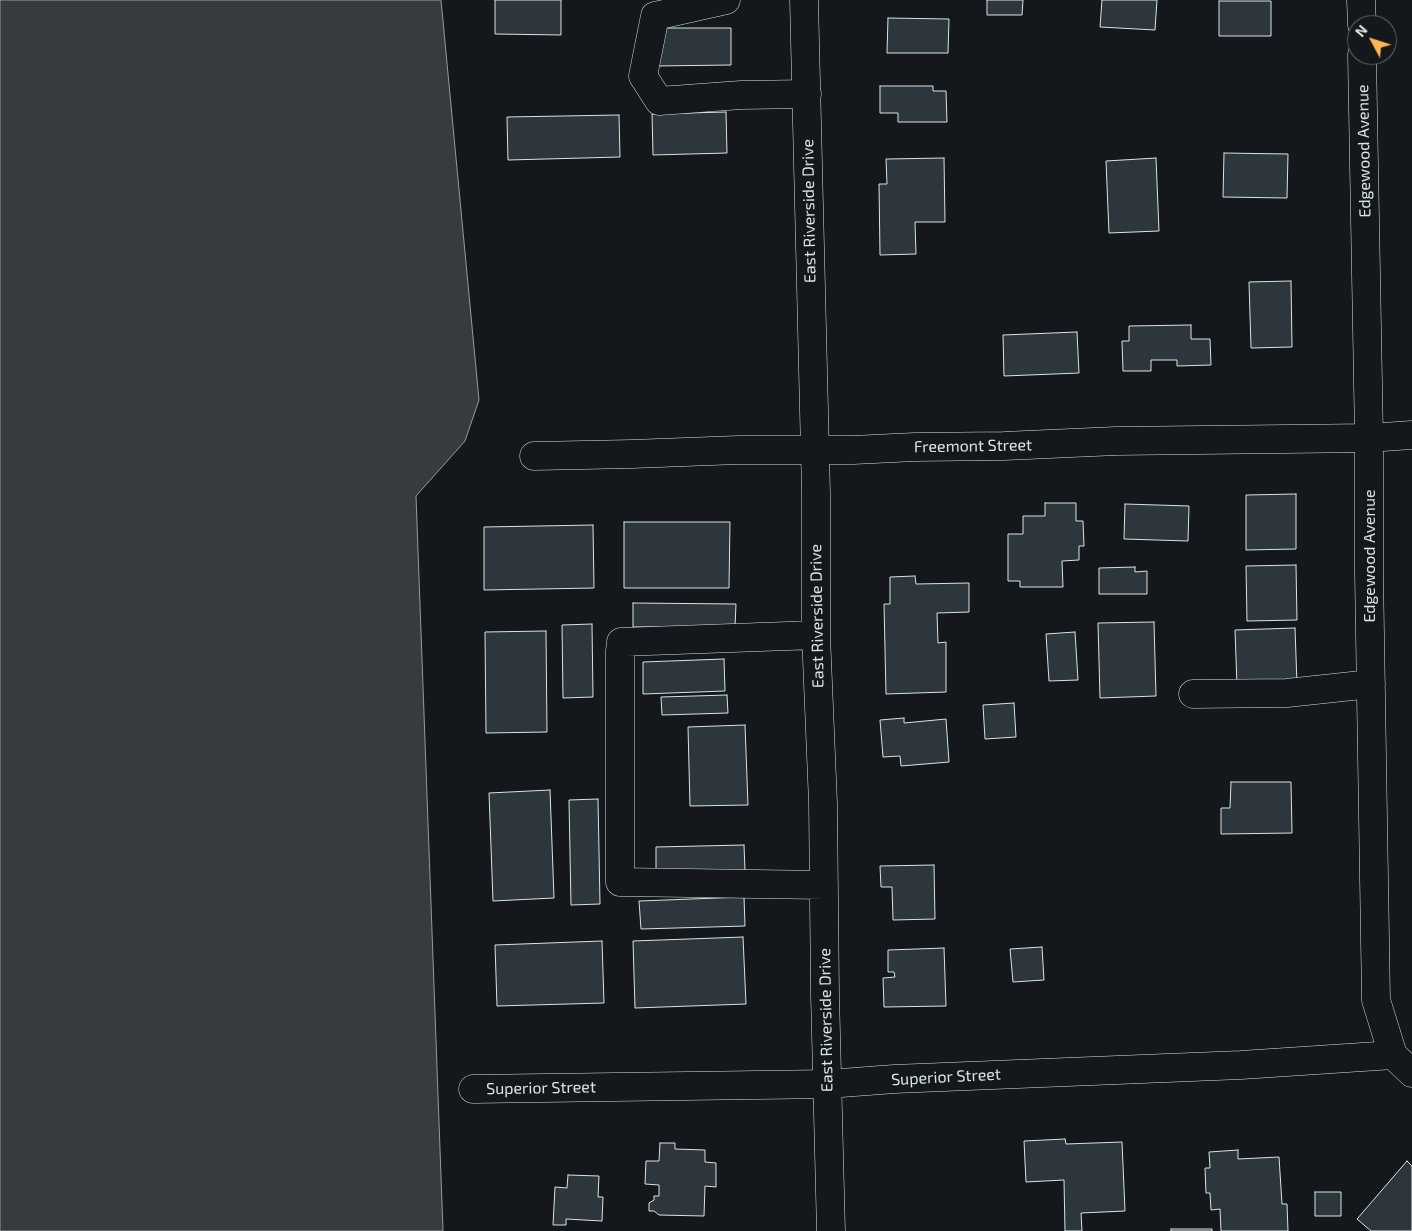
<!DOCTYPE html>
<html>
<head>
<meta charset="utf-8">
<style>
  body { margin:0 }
  #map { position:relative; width:1412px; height:1231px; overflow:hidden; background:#14181c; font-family:"Exo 2",sans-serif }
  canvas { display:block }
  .north { position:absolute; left:1347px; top:15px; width:50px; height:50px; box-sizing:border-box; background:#14181c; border:1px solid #626a69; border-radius:50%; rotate:310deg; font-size:14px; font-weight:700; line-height:20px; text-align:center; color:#d8e6dc }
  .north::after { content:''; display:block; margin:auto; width:18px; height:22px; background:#ffb74d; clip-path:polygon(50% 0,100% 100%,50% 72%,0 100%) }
</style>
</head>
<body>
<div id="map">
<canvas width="1412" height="1231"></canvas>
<div class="north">N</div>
</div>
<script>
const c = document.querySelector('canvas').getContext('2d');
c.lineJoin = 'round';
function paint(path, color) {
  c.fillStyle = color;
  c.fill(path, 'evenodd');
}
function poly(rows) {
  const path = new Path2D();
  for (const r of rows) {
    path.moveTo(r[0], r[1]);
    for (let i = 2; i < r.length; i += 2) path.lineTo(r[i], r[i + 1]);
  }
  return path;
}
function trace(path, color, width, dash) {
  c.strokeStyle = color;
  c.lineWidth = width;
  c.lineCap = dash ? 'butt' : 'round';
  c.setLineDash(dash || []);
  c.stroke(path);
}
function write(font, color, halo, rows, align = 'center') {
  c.font = font + ' "Exo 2",sans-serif';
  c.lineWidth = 4;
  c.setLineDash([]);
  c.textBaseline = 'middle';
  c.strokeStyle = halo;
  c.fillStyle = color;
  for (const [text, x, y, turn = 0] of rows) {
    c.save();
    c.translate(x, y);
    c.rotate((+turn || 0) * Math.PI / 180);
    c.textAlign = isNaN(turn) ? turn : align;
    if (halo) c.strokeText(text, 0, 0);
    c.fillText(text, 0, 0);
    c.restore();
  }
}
const water = poly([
  [0,0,441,0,479,400,465,441,416,496,443,1231,0,1231,0,0]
]);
paint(water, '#363b3e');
trace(water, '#939e99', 1);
const building = poly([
  [495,0,561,0,561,35,495,34,495,0],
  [987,0,1023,0,1022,15,987,15,987,0],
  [1102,0,1157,0,1155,30,1100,27,1102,0],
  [1219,1,1271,1,1271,36,1219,36,1219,1],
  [888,18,949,19,948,53,887,53,888,18],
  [655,28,731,28,731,65,655,66,655,28],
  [880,86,933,86,933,91,946,91,947,122,898,122,898,113,880,113,880,86],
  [726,112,727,153,653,155,652,114,726,112],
  [619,115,620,157,508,160,507,117,619,115],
  [1224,153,1288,154,1287,198,1223,197,1224,153],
  [944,158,945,222,915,222,916,254,880,255,879,184,887,184,886,159,944,158],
  [1156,158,1159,231,1109,233,1106,161,1156,158],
  [1291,281,1292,347,1251,348,1249,282,1291,281],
  [1191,325,1191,339,1210,339,1211,365,1177,366,1177,360,1151,360,1151,371,1123,371,1122,341,1129,341,1129,326,1191,325],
  [1077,332,1079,373,1004,376,1003,335,1077,332],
  [1296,494,1296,549,1246,550,1246,495,1296,494],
  [1045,503,1076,503,1076,521,1083,521,1084,546,1079,546,1079,560,1062,561,1063,587,1020,587,1020,581,1008,581,1008,534,1023,534,1023,516,1045,516,1045,503],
  [1125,504,1189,506,1188,541,1124,539,1125,504],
  [624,522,730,522,729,588,624,588,624,522],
  [593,525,594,588,484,590,484,527,593,525],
  [1296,565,1297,620,1247,621,1246,566,1296,565],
  [1135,567,1135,572,1147,571,1147,594,1099,594,1099,568,1135,567],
  [915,576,916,584,969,583,969,612,937,613,938,643,946,642,946,692,886,694,884,604,890,604,890,577,915,576],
  [633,603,736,604,735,627,633,627,633,603],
  [1154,622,1156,696,1100,698,1098,623,1154,622],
  [592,624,593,697,563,698,562,625,592,624],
  [1295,628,1297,684,1237,686,1235,630,1295,628],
  [546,631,547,732,486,733,485,632,546,631],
  [1075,632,1078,680,1049,681,1046,634,1075,632],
  [724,659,725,691,643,694,643,662,724,659],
  [727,695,728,713,662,715,661,697,727,695],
  [1014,703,1016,737,985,739,983,705,1014,703],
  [904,718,904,723,946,719,949,762,901,766,900,756,883,757,880,720,904,718],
  [745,725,748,805,690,806,688,727,745,725],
  [1231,782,1291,782,1292,833,1221,834,1221,808,1230,808,1231,782],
  [550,790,554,898,493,901,489,793,550,790],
  [598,799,600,904,571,905,569,800,598,799],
  [744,845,745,871,656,873,656,847,744,845],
  [934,865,935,919,893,920,892,887,881,887,880,866,934,865],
  [744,897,745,926,641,929,639,901,744,897],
  [743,937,746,1004,635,1008,633,941,743,937],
  [602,941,604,1003,497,1006,495,945,602,941],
  [1042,947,1044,980,1013,982,1010,949,1042,947],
  [944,948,946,1006,884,1007,883,978,895,977,894,972,888,972,888,950,944,948],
  [1065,1139,1066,1144,1122,1142,1125,1211,1081,1213,1082,1231,1065,1231,1064,1180,1026,1182,1024,1141,1065,1139],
  [660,1143,675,1143,675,1149,705,1150,705,1162,716,1163,716,1187,705,1186,704,1216,659,1215,654,1211,649,1211,649,1203,654,1200,654,1196,659,1196,659,1185,645,1184,646,1161,659,1161,660,1143],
  [1238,1150,1238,1159,1279,1157,1282,1204,1287,1204,1288,1231,1221,1231,1220,1209,1211,1210,1210,1193,1206,1193,1205,1168,1210,1168,1209,1152,1238,1150],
  [1407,1161,1412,1166,1412,1231,1371,1231,1357,1219,1407,1161],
  [568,1175,599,1176,598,1197,603,1197,602,1221,566,1219,566,1225,553,1225,555,1187,567,1188,568,1175],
  [1315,1192,1341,1192,1341,1216,1315,1216,1315,1192],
  [1171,1229,1212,1229,1212,1231,1171,1231,1171,1229]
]);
paint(building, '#2c363c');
trace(building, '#d8e6dc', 1);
const minor = poly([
  [726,0,655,16,643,76,659,101,741,95,807,94],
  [804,0,816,493,816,635,823,803,825,995,831,1231],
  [1361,0,1362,25],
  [1362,55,1369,438,1369,573,1376,1000,1393,1055],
  [534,456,632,454,738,450,853,450,915,447,1004,446,1116,441,1369,438,1412,435],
  [816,635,621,642,620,651,620,882,824,885],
  [1193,694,1287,693,1371,684],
  [473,1089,828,1084,894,1079,1241,1065,1393,1055,1412,1073]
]);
trace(minor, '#d8e6dc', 29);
trace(minor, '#14181c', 28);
write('16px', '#d8e6dc', '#14181c', [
  ["Edgewood Avenue",1364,151,-91],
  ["East Riverside Drive",809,211,-91],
  ["Freemont Street",973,446,-1],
  ["Edgewood Avenue",1370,556,-90],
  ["East Riverside Drive",817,616,-91],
  ["East Riverside Drive",826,1020,-91],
  ["Superior Street",946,1077,-3],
  ["Superior Street",541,1088,-1]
]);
</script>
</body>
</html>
